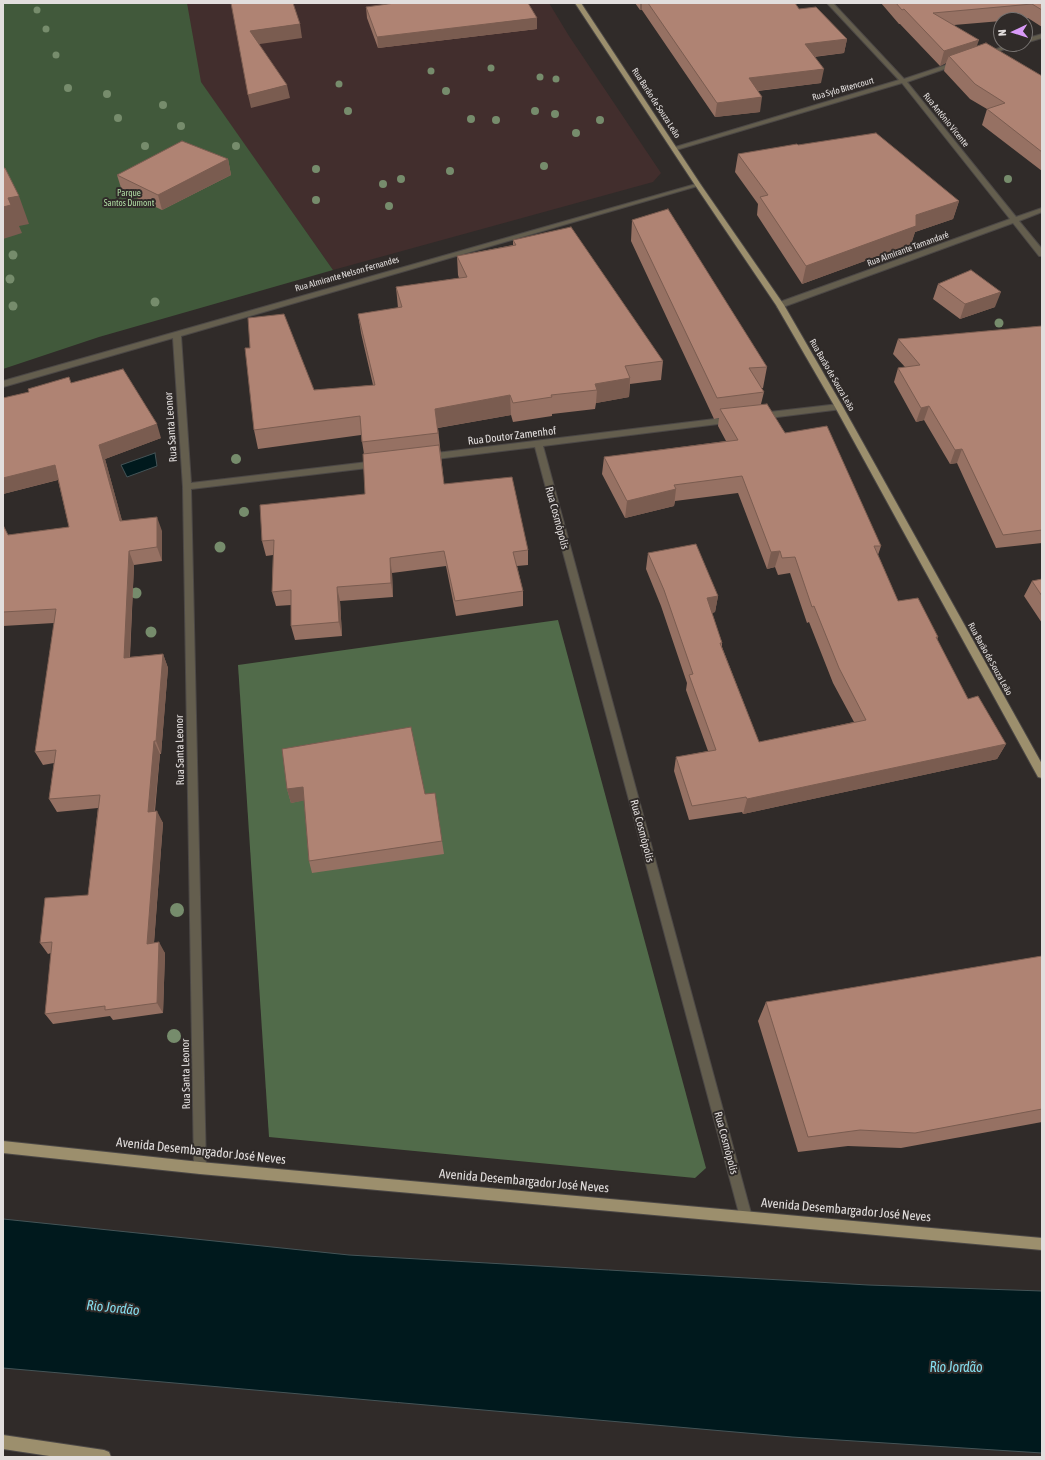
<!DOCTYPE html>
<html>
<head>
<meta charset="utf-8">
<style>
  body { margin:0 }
  #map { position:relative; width:1045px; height:1460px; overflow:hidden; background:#302b29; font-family:"Asap Condensed",sans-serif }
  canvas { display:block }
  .frame { position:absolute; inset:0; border:4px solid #e2dedd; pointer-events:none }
  .north { position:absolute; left:993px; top:12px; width:40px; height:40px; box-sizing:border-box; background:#302b29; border:1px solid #777371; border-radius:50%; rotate:266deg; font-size:11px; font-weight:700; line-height:16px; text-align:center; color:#e2dedd }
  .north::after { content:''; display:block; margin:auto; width:14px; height:18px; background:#d99af7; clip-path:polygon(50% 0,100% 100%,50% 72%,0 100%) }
</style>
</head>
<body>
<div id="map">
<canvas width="1045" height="1460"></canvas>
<div class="frame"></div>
<div class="north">N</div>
</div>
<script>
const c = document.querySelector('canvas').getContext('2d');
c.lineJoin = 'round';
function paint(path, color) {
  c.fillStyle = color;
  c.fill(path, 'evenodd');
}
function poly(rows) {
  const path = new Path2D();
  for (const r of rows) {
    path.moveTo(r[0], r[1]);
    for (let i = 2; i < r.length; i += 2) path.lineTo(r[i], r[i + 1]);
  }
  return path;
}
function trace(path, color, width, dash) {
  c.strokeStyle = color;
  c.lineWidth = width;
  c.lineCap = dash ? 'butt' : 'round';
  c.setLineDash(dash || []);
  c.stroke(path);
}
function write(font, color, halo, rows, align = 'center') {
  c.font = font + ' "Asap Condensed",sans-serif';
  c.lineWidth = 4;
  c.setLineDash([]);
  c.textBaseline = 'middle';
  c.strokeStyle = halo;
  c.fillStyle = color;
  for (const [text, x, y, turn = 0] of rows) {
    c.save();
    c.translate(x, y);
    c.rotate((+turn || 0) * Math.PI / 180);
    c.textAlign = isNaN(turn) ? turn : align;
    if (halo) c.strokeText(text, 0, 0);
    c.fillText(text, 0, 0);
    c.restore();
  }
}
paint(poly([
  [44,3,549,3,569,36,661,173,653,182,333,270,201,83]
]), '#422e2d');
paint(poly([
  [3,3,187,3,201,82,333,270,99,337,3,369]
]), '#41593b');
paint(poly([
  [558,620,706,1168,695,1178,269,1137,238,665]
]), '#516b4a');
const water = poly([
  [155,453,157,466,127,477,121,465,155,453],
  [3,1219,349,1255,868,1285,1042,1291,1042,1453,792,1437,3,1368,3,1219]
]);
paint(water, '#00191d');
trace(water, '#445457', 1);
const minor = poly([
  [827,3,833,3,904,79,955,62,959,62,959,64,907,82,1016,217,1042,208,1042,212,1019,221,1042,249,1042,256,1039,256,1013,223,783,307,777,307,777,303,1010,219,902,83,676,150,672,150,672,148,899,80,827,3],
  [1042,34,1042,38,1025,43,1025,39,1042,34],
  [1010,44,1019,44,988,55,983,54,1010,44],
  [696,184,701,185,181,336,191,483,376,461,380,464,376,467,191,489,206,1168,204,1172,200,1174,196,1172,194,1168,183,487,173,338,3,387,3,381,696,184],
  [839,404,842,405,842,409,761,419,757,416,761,413,839,404],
  [731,417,734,418,734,422,543,446,752,1217,751,1222,746,1223,741,1222,740,1217,535,447,428,460,424,457,428,454,731,417]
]);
const major = poly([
  [575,3,581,3,701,185,784,305,843,407,1042,764,1042,778,1038,777,835,407,776,305,695,185,575,3],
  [3,1141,200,1162,1042,1238,1042,1250,200,1174,3,1153,3,1141],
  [3,1435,104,1450,109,1452,111,1457,56,1457,3,1449,3,1435]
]);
trace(minor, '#4c4846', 2);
trace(major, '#4c4846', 2);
paint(minor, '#645e4e');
paint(major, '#9c8f6d');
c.fillStyle = '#768c6c';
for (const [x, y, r] of [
  [37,10,3.5],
  [46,29,3.5],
  [56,55,3.5],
  [491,68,3.5],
  [431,71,3.5],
  [540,77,3.5],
  [556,79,3.5],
  [339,84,3.5],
  [68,88,4],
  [446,91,4],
  [107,94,4],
  [163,105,4],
  [348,111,4],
  [535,111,4],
  [555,114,4],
  [118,118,4],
  [471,119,4],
  [496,120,4],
  [600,120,4],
  [181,126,4],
  [576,133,4],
  [145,146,4],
  [236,146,4],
  [544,166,4],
  [316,169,4],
  [450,171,4],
  [401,179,4],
  [1008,179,4],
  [383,184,4],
  [316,200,4],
  [389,206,4],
  [13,255,4.5],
  [10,279,4.5],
  [155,302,4.5],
  [13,306,4.5],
  [999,323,4.5],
  [236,459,5],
  [244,512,5],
  [220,547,5.5],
  [136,593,5.5],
  [151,632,5.5],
  [177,910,7],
  [174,1036,7]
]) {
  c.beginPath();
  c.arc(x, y, r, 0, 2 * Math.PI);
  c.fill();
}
paint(poly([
  [635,3,795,3,799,9,847,39,844,53,814,57,821,83,758,91,760,112,715,117,642,10,640,10],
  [881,3,1042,3,1042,27,1028,18,1001,20,1001,21,954,25,977,46,1042,76,1042,171,982,125,987,109,970,99,944,71,946,63,940,66,900,24,899,24],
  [366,7,537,29,378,48,367,18],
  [798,145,959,201,953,219,915,232,911,244,802,284,757,215,758,204,735,172,738,154],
  [228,159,231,175,162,210,122,191,117,175],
  [632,220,767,367,763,388,761,388,764,392,761,404,881,546,878,555,898,601,938,637,937,640,968,699,1006,744,997,759,743,814,742,812,689,820,674,771,676,757,708,751,686,690,687,683,661,606,646,569,648,553,718,596,715,612,712,613,722,643,722,647,759,742,854,722,833,683,809,622,807,623,790,573,778,575,775,567,767,569,738,493,675,501,674,506,625,518,602,474,604,457,726,441,718,426,719,418,714,419,631,241],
  [513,240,663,361,661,380,630,384,629,397,596,403,595,409,552,414,552,416,513,422,511,415,438,428,444,484,528,550,528,565,517,566,523,591,523,606,456,616,446,566,392,573,393,597,340,601,342,636,295,640,291,626,291,605,276,606,272,592,273,555,266,556,262,541,365,494,364,454,361,435,258,449,254,430,314,390,373,385,361,333,358,314,398,308,396,287,459,278,458,275,457,256,513,245],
  [938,284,995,307,960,319,933,299],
  [1042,326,1042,543,996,548,957,463,950,464,924,420,916,422,894,382,898,368,905,367,893,354,898,339],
  [71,383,161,438,105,459,122,521,162,531,162,561,134,565,130,657,163,654,168,668,161,754,160,754,155,811,163,823,154,943,165,953,163,1013,113,1020,110,1016,53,1024,45,1014,51,953,48,954,40,943,88,895,98,808,57,812,49,799,54,763,43,765,35,752,54,623,3,626,3,525,8,535,69,527,58,480,3,494,3,398,29,392],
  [1042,579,1042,623,1024,596,1032,581],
  [287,789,425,794,442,841,444,854,312,873,309,861,304,800,291,803],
  [1042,956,1042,1122,901,1148,848,1146,798,1152,758,1021,766,1002]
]), '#967163');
paint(poly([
  [640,3,642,3,642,10,640,10],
  [537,18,537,29,378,48,377,37],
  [300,24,302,38,253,45,250,31],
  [847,39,844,53,802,58,805,44],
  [979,40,974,54,949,56,946,63,940,66,944,51],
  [824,69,821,83,747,92,749,78],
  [287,85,290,98,251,108,248,95],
  [762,97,760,112,715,117,717,103],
  [228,159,231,175,162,210,158,195],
  [19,196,29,224,19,226,22,233,3,239,3,207,8,198],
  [959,201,953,219,915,232,911,244,802,284,806,266,916,215],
  [1001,292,995,307,960,319,965,304],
  [630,378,629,397,596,403,597,390,595,384],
  [510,395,511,415,437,428,435,409],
  [929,406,924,420,916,422,921,408],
  [157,424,161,438,105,459,126,535,120,521,99,445],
  [962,449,957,463,950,464,955,450],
  [55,465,61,479,3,494,3,478],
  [676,489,674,506,625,518,627,501],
  [157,517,162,531,162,561,157,547],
  [129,551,134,565,129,671,124,658],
  [780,551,775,567,767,569,771,552],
  [390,558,392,573,393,597,391,583],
  [337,587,340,601,342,636,339,622],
  [718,596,715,612,704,615,707,598],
  [163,654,168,668,161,754,156,741],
  [154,741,160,754,153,824,148,812],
  [1006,744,997,759,743,814,747,799],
  [303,787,307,800,291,803,287,789],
  [157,811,163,823,153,955,147,944],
  [159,942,165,953,163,1013,157,1003]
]), '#7a5c50');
const building = poly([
  [231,3,293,3,300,24,250,31,287,85,248,95,231,3],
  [395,3,528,3,537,18,377,37,366,7,395,3],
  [648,3,795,3,799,9,816,7,847,39,805,44,824,69,749,78,762,97,717,103,648,3],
  [896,3,1042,3,1042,10,1032,4,933,13,979,40,944,51,904,9,902,10,896,3],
  [986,43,1042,76,1042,152,987,109,1005,103,975,84,949,56,986,43],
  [876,133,959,201,916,215,916,226,806,266,760,197,768,195,738,154,797,144,798,145,876,133],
  [182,141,228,159,158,195,117,175,182,141],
  [3,168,5,168,19,196,8,198,11,205,3,207,3,168],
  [668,209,767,367,749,368,764,392,717,398,632,220,668,209],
  [571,227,663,361,625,366,630,378,595,384,597,390,551,395,552,397,513,403,510,395,435,409,438,433,362,442,360,416,254,430,245,348,250,348,248,318,284,314,314,390,375,385,358,314,402,307,396,287,467,277,457,256,516,245,513,240,571,227],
  [971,270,1001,292,965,304,938,284,971,270],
  [1042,326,1042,530,1003,535,962,449,955,450,929,406,921,408,898,368,920,365,898,339,1042,326],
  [123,369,157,424,99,445,120,521,157,517,157,547,129,551,124,658,163,654,156,741,154,741,148,812,157,811,147,944,159,942,157,1003,105,1010,105,1006,45,1014,52,942,40,943,45,898,88,895,100,795,49,799,56,750,35,752,56,609,3,612,3,525,8,535,69,527,55,465,3,478,3,398,29,392,28,389,69,377,71,383,123,369],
  [767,404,785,433,827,426,881,546,874,546,898,601,918,598,938,637,936,637,968,699,978,696,1006,744,747,799,746,797,692,806,676,757,716,750,689,675,693,674,664,590,648,553,696,544,718,596,707,598,722,643,720,643,759,742,866,720,839,668,814,606,812,607,795,557,782,558,780,551,771,552,742,476,674,485,676,489,627,501,604,457,738,440,720,409,767,404],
  [439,445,444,484,512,477,528,550,513,552,523,591,455,601,444,551,390,558,391,583,337,587,339,622,291,626,291,590,272,592,274,540,262,541,260,505,365,494,363,454,439,445],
  [1042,579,1042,596,1032,581,1042,579],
  [411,727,425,794,435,793,442,841,309,861,303,787,287,789,282,749,411,727],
  [1042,956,1042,1109,915,1133,860,1130,808,1137,766,1002,1042,956]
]);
paint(building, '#af8373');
trace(building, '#7a5c50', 1);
write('9px', '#e2dedd', '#302b29', [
  ["Rua Sylo Bitencourt",843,89,-16],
  ["Rua Barão de Souza Leão",656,103,57],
  ["Rua Antônio Vicente",946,120,51],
  ["Rua Almirante Tamandaré",908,249,-20],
  ["Rua Almirante Nelson Fernandes",347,274,-16],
  ["Rua Barão de Souza Leão",832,375,60],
  ["Rua Barão de Souza Leão",990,659,61]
]);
write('9px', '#afdba3', '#302b29', [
  ["Parque",129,193],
  ["Santos Dumont",129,203]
]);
write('11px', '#e2dedd', '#302b29', [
  ["Rua Santa Leonor",171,427,-94],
  ["Rua Doutor Zamenhof",512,436,-7],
  ["Rua Cosmópolis",557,518,75],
  ["Rua Santa Leonor",180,750,-91],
  ["Rua Cosmópolis",642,831,75],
  ["Rua Santa Leonor",186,1074,-91],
  ["Rua Cosmópolis",726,1143,75]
]);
write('13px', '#e2dedd', '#302b29', [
  ["Avenida Desembargador José Neves",201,1151,6],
  ["Avenida Desembargador José Neves",524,1181,5],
  ["Avenida Desembargador José Neves",846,1210,5]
]);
write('italic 14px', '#85deef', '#302b29', [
  ["Rio Jordão",113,1308,6],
  ["Rio Jordão",956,1368]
]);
</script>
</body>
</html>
